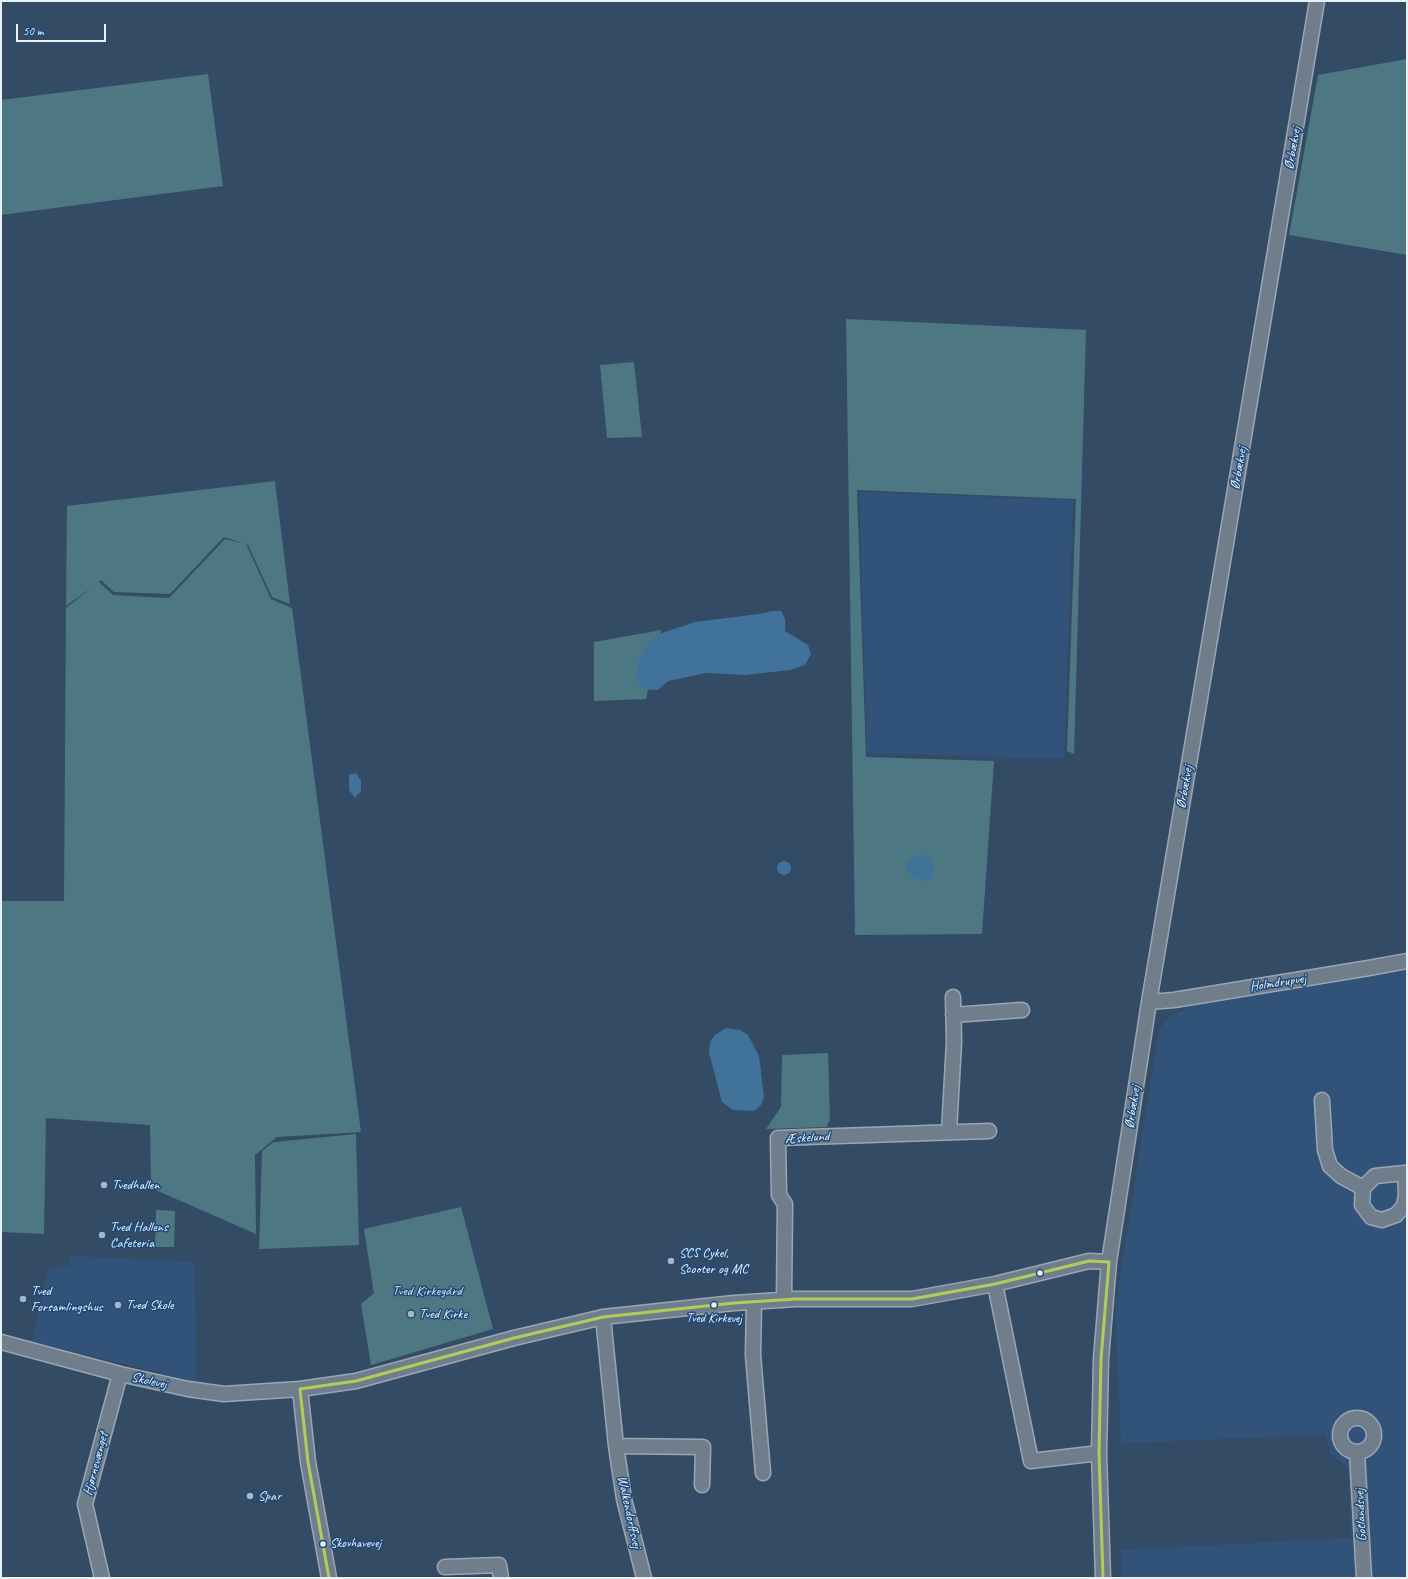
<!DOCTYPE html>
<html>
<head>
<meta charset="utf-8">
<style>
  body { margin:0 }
  #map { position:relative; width:1408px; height:1579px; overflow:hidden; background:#344b65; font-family:Caveat,sans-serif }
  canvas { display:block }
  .frame { position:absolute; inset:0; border:2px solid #e8f1f8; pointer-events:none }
  .scale { position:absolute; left:16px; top:24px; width:90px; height:18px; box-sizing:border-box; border:2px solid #e8f1f8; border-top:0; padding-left:5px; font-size:12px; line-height:14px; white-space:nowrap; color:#e8f1f8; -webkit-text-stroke:3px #1f4a7a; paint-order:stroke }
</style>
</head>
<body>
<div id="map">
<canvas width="1408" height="1579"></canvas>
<div class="frame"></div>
<div class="scale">50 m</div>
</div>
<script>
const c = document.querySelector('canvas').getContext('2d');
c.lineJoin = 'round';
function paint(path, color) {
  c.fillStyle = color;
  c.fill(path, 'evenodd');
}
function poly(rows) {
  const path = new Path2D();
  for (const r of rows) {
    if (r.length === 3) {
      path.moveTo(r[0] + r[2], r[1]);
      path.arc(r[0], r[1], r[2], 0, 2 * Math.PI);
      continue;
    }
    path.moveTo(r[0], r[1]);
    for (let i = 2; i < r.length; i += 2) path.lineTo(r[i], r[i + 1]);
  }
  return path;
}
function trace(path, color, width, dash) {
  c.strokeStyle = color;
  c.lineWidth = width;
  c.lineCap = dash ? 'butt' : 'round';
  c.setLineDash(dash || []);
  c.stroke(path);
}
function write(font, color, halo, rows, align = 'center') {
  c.font = font + ' Caveat,sans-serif';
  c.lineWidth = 3;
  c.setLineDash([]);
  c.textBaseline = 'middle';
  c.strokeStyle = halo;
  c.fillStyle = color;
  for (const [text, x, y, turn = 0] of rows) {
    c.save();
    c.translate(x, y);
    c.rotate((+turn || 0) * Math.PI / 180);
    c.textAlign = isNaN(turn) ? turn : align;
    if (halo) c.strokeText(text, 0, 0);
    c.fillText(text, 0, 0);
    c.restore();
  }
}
paint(poly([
  [859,492,1073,500,1064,759,867,753],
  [1407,971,1407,1578,1122,1578,1121,1550,1351,1538,1348,1468,1331,1454,1325,1435,1121,1443,1115,1308,1159,1029,1171,1016,1194,1005],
  [71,1256,194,1262,197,1382,32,1341,48,1268,68,1266]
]), '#325379');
paint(poly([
  [1407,59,1407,255,1289,235,1318,75],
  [208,74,223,186,1,215,1,100],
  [846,319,1086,330,1074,754,1067,751,1076,499,857,490,866,757,994,761,982,934,855,935],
  [634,362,642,437,607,438,600,365],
  [275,481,290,604,272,597,248,545,246,544,271,599,292,608,361,1132,277,1137,255,1155,256,1234,151,1188,150,1125,46,1118,44,1234,1,1232,1,901,64,901,66,608,94,586,66,606,67,506],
  [224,537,245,544,225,539,169,598,113,595,99,582,101,580,114,592,170,594],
  [661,630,646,699,594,701,594,642],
  [828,1053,830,1120,826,1127,766,1129,781,1107,782,1055],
  [356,1134,359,1245,259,1249,262,1151,274,1142],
  [461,1207,493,1329,371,1365,361,1304,374,1293,364,1229],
  [156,1210,175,1211,174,1247,155,1247]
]), '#4d7883');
paint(poly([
  [772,611,781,611,785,619,785,631,808,645,811,654,805,665,790,670,745,675,706,673,668,681,658,690,651,690,643,688,636,679,639,659,647,644,659,634,695,622,759,614],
  [356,773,361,781,361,791,355,798,349,790,349,775],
  [923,855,928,856,933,864,934,872,931,879,925,881,912,877,906,869,906,864,914,856],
  [784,868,7],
  [726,1028,740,1030,748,1035,759,1056,764,1097,761,1105,754,1111,733,1110,722,1102,709,1052,710,1042,715,1035]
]), '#41729a');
const minor = poly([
  [1149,1002,1174,1000,1369,968,1407,961],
  [953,1015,1022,1010],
  [1322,1100,1325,1150,1330,1166,1341,1176,1363,1188],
  [949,1132,954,1042,953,997],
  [1405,1173,1406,1195,1404,1206,1396,1215,1382,1220,1371,1217,1362,1205,1363,1188,1375,1176,1405,1173,1407,1173],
  [995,1284,1031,1461,1099,1453],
  [784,1300,785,1204,779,1195,778,1138,989,1131],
  [754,1302,753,1355,763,1473],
  [603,1317,616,1446,624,1499,644,1578],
  [1,1342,120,1374,188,1389,224,1394,300,1389,356,1381,514,1338,603,1317,734,1303,796,1299,912,1299,995,1284,1089,1261,1109,1262],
  [300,1389,308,1462,329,1578],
  [1357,1435,17],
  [616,1446,703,1447,702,1485],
  [1357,1452,1364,1578],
  [445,1567,499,1565,501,1578],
  [102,1578,85,1504,120,1374],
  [1103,1578,1099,1453,1101,1359,1109,1262,1149,1002,1317,1]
]);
trace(minor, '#9aa6b3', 17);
trace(minor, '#707e8c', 14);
trace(poly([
  [329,1578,308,1462,300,1389,356,1381,514,1338,603,1317,734,1303,796,1299,912,1299,995,1284,1089,1261,1109,1262,1101,1359,1099,1453,1103,1578]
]), '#afcd5a', 3);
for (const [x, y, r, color] of [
  [104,1185,4,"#a9b7c5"],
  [102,1235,4,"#a9b7c5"],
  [671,1261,4,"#a9b7c5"],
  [1040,1273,3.5,"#e8f1f8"],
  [23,1299,4,"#a9b7c5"],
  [118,1305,4,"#a9b7c5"],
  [714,1305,3.5,"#e8f1f8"],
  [411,1314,4,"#a9b7c5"],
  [250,1496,4,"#a9b7c5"],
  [323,1544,3.5,"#e8f1f8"]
]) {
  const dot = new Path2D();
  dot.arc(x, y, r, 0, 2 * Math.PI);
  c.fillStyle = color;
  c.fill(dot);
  trace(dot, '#1f4a7a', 1.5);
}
write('13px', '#e8f1f8', '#1f4a7a', [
  ["Tved Kirkevej",714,1319],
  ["Skovhavevej",330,1544,"left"]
]);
write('14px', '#e8f1f8', '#1f4a7a', [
  ["Ørbækvej",1293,148,-80],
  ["Ørbækvej",1239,468,-80],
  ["Ørbækvej",1185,787,-80],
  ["Holmdrupvej",1278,983,-9],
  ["Ørbækvej",1133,1107,-81],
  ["Æskelund",807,1138,-4],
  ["Skolevej",149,1381,12],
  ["Hjørnevænget",96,1464,-75],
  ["Walkendorffsvej",629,1512,78],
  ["Gotlandsvej",1361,1515,-93]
]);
write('14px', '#e8f1f8', '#1f4a7a', [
  ["Tvedhallen",112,1185],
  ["Tved Hallens",110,1227],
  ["Cafeteria",110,1243],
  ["SCS Cykel,",679,1253],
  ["Scooter og MC",679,1269],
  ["Tved",31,1291],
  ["Forsamlingshus",31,1307],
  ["Tved Skole",126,1305],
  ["Tved Kirke",419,1314],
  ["Spar",258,1496]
], 'left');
write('14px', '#d1e0e7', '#1f4a7a', [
  ["Tved Kirkegård",427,1291]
]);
</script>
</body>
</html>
